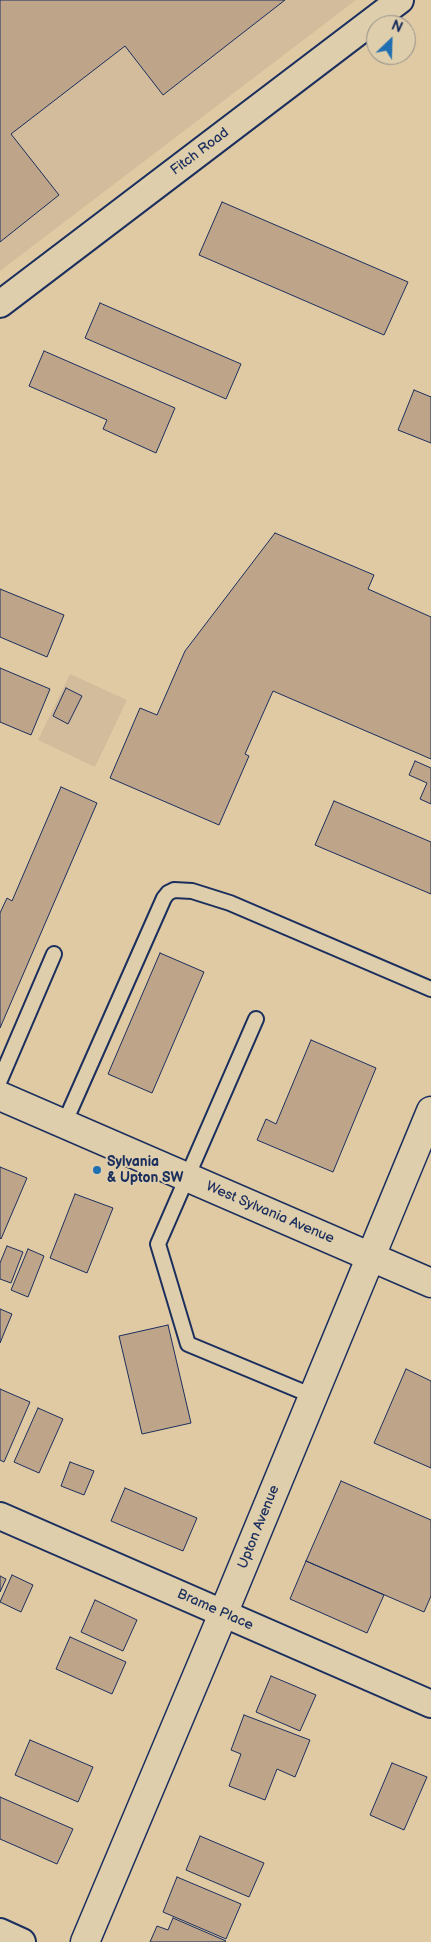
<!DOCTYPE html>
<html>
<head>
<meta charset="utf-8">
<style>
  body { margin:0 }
  #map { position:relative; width:431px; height:1942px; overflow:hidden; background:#e0caa4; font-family:"Balsamiq Sans",sans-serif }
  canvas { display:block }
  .north { position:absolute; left:366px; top:15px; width:50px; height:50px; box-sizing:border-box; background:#dfceab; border:1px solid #918e8c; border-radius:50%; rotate:24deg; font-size:14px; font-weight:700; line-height:20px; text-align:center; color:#1b2f5e }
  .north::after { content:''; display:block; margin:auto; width:18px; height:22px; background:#1f6fb2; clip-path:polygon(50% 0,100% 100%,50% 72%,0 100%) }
</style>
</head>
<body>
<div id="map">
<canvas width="431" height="1942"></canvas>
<div class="north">N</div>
</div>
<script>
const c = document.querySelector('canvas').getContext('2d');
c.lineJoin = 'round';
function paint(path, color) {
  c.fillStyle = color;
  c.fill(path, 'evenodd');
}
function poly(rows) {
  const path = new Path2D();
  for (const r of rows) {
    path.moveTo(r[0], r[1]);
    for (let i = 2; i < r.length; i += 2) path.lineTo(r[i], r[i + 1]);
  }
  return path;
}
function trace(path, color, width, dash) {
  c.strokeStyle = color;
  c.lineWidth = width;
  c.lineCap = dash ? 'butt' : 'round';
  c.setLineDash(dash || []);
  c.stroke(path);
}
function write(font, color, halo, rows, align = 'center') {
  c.font = font + ' "Balsamiq Sans",sans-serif';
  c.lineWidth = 4;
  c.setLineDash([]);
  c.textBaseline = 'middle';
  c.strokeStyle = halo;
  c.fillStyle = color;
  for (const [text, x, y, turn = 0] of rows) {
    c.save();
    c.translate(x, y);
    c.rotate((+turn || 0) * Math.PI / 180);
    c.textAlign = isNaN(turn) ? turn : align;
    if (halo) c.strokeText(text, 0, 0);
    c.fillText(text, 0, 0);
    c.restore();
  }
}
paint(poly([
  [0,0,356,0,0,271],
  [70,674,127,700,95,767,38,740]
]), '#d2bc9b');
const building = poly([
  [0,0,285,0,163,95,125,46,11,134,59,195,0,242,0,0],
  [222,202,408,282,384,335,199,255,222,202],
  [100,303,241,364,226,399,85,338,100,303],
  [44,351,175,408,156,453,103,429,107,420,29,386,44,351],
  [414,390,431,397,431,443,398,430,414,390],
  [275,533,374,575,368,589,431,617,431,759,273,691,245,754,249,756,219,825,110,778,140,708,157,715,185,651,275,533],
  [0,589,64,615,47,657,0,637,0,589],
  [0,668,50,689,31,735,0,722,0,668],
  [66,688,82,696,68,724,53,716,66,688],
  [415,761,431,768,431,804,420,799,427,783,409,775,415,761],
  [61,787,97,803,0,1028,0,913,7,898,12,901,61,787],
  [334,801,431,842,431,894,315,845,334,801],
  [160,953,204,972,152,1093,108,1074,160,953],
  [311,1040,376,1068,333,1172,257,1140,266,1119,276,1124,311,1040],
  [0,1167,27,1178,1,1239,0,1238,0,1167],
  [75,1194,113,1208,87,1273,50,1258,75,1194],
  [7,1246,23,1252,11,1283,0,1279,0,1263,7,1246],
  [28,1249,44,1256,28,1297,11,1290,28,1249],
  [0,1309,12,1314,0,1343,0,1309],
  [168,1325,191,1423,142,1434,119,1336,168,1325],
  [406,1369,431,1381,431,1468,374,1443,406,1369],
  [0,1389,30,1402,4,1462,0,1460,0,1389],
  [38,1408,63,1419,39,1473,14,1462,38,1408],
  [70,1462,94,1471,84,1495,61,1486,70,1462],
  [341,1481,431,1520,431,1596,424,1612,306,1561,341,1481],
  [125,1488,197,1518,183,1551,111,1521,125,1488],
  [306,1561,384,1595,367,1633,290,1599,306,1561],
  [12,1575,33,1585,21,1612,0,1602,12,1575],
  [0,1576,6,1579,0,1592,0,1576],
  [95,1600,137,1620,123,1651,81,1632,95,1600],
  [70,1637,126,1662,112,1694,56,1669,70,1637],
  [271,1676,316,1695,300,1731,256,1712,271,1676],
  [244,1715,310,1740,295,1777,277,1769,265,1800,229,1786,241,1754,231,1750,244,1715],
  [30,1740,93,1767,78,1802,15,1775,30,1740],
  [392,1763,427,1777,404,1830,370,1815,392,1763],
  [0,1797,73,1829,57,1864,0,1839,0,1797],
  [200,1836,264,1863,249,1897,186,1870,200,1836],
  [177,1877,241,1904,226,1939,163,1912,177,1877],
  [173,1918,226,1941,225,1942,150,1942,157,1926,168,1930,173,1918]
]);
paint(building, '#bea58a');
trace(building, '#1b2f5e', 1);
const service = poly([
  [256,1019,158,1244,188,1344,313,1396],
  [0,1080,54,954],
  [64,1124,164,898,168,893,174,890,192,891,230,903,431,989]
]);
const minor = poly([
  [0,304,400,0],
  [0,1516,431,1704],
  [0,1932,22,1942]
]);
const tertiary = poly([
  [85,1942,223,1614,431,1111]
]);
const secondary = poly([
  [0,1096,431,1283]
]);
trace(service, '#1b2f5e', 18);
trace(minor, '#1b2f5e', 30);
trace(tertiary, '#1b2f5e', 31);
trace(secondary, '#1b2f5e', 31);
trace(service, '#dfceab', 14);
trace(minor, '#dfceab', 26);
trace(tertiary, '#dfceab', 28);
trace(secondary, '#dfceab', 28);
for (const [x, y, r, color] of [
  [97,1170,5,"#1f6fb2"]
]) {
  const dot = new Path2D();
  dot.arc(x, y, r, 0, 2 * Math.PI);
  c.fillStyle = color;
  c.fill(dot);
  trace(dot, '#dfceab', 2);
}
write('14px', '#1b2f5e', '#dfceab', [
  ["Fitch Road",200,152,-37],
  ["West Sylvania Avenue",270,1213,23],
  ["Upton Avenue",259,1527,-68],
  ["Brame Place",215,1610,24]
]);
write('bold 14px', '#1b2f5e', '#dfceab', [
  ["Sylvania",107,1162],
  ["& Upton SW",107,1178]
], 'left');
</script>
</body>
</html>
